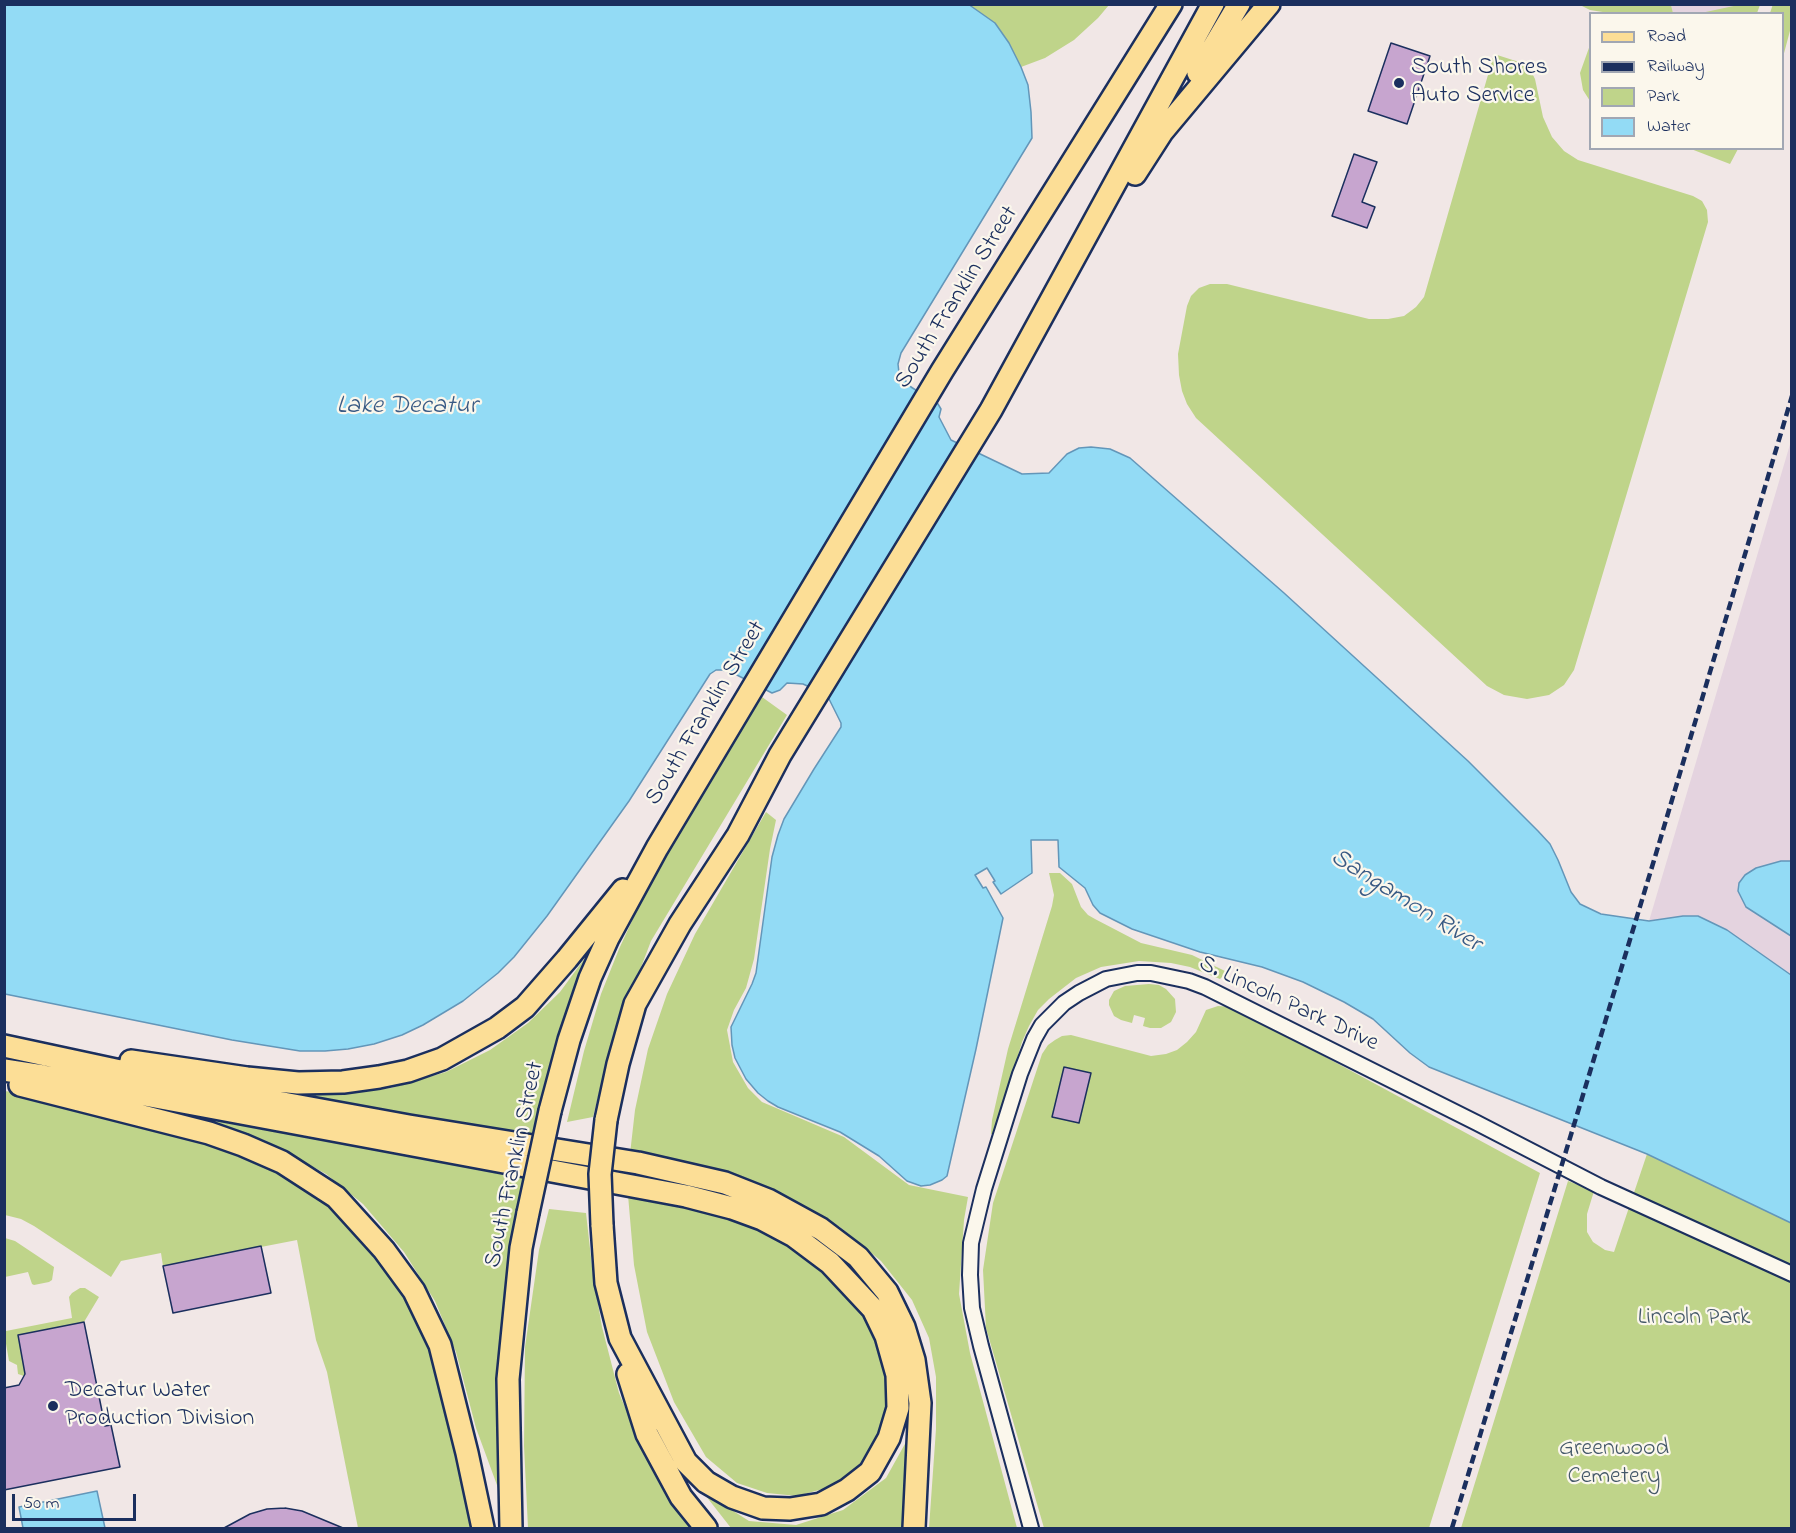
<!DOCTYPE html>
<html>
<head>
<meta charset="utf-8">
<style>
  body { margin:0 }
  #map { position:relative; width:1796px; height:1533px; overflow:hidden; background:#f1e7e6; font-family:"Indie Flower",sans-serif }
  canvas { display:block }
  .frame { position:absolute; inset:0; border:6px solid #1b2f5e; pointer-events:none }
  .legend { position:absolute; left:1589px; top:12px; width:195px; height:138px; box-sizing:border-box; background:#fbf7ec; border:2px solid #a1a7b3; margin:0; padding:8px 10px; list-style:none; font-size:18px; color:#1b2f5e }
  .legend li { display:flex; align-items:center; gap:12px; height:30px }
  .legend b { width:30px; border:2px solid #a1a7b3 }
  .scale { position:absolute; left:12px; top:1494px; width:124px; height:27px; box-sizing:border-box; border:3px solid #1b2f5e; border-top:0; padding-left:8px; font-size:18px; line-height:21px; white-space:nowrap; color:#1b2f5e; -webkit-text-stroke:4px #fbf7ec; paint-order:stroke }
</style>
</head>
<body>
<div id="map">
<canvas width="1796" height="1533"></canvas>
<div class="frame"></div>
<ul class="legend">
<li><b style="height:8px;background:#fcde96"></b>Road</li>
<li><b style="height:8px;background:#1b2f5e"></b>Railway</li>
<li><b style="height:16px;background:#bfd48a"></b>Park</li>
<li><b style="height:16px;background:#93dbf5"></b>Water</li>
</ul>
<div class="scale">50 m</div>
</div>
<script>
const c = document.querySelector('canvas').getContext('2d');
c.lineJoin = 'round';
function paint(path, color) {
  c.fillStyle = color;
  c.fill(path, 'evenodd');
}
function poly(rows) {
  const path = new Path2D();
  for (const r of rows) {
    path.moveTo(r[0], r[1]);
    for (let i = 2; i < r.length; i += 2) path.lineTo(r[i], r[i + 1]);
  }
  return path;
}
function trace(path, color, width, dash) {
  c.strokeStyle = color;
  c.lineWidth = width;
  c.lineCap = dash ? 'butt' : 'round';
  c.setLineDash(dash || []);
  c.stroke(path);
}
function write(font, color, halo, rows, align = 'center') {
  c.font = font + ' "Indie Flower",sans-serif';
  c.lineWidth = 4.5;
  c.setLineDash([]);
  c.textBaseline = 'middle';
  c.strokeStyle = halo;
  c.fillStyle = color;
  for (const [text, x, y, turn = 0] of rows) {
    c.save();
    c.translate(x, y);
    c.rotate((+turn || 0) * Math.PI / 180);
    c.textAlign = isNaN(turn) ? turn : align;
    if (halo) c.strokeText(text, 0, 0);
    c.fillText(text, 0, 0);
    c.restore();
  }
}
paint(poly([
  [1671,5,1743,5,1701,14,1673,13],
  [1791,441,1791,975,1727,930,1698,916,1683,916,1649,921]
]), '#e4d3df');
paint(poly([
  [1743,4,1760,5,1757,13,1701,13],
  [1773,4,1791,5,1791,27,1783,57,1782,14,1770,13],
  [968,5,1109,5,1098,18,1074,40,1045,58,1021,67,1009,43,995,23],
  [1580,5,1671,5,1673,13,1609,13,1590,10],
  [1590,45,1590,101,1583,90,1580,73],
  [1494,54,1519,62,1530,69,1535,79,1543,117,1552,137,1564,151,1578,160,1693,196,1702,201,1707,210,1708,222,1574,670,1564,685,1549,695,1527,699,1504,695,1487,686,1196,418,1187,404,1182,391,1179,375,1178,354,1187,306,1191,296,1199,288,1210,284,1227,284,1369,319,1388,319,1404,316,1416,307,1424,297],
  [1691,149,1738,149,1730,164],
  [762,697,787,715,651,941,610,1049,593,1117,567,1122,584,1051,601,994,619,949,643,897,677,833],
  [766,812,776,820,770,849,754,959,746,988,734,1010,727,1030,733,1062,748,1088,762,1102,844,1137,909,1185,968,1197,964,1220,959,1294,970,1353,1017,1528,929,1528,936,1429,936,1377,929,1338,912,1300,881,1261,840,1227,785,1195,741,1176,630,1154,635,1110,648,1049,667,994,695,934],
  [1049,873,1060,873,1072,884,1081,907,1088,915,1095,919,1141,943,1192,955,1225,971,1226,973,1220,979,1190,967,1171,963,1139,961,1101,967,1076,978,1049,999,1038,1010,1029,1026,1022,1042,995,1134,991,1134,992,1120,1008,1049,1052,906,1054,895],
  [587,955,592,957,556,1056,533,1137,281,1093,281,1089,337,1093,391,1088,446,1072,490,1050,528,1023,560,992],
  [1149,984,1159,985,1166,989,1175,999,1176,1012,1171,1022,1161,1028,1150,1028,1143,1026,1145,1018,1134,1015,1132,1023,1121,1020,1114,1016,1109,1005,1109,1000,1114,991,1125,986],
  [1218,1006,1233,1007,1540,1173,1429,1528,1044,1528,986,1328,983,1270,993,1203,1042,1054,1048,1045,1055,1040,1062,1036,1071,1035,1151,1056,1166,1054,1177,1050,1187,1042,1196,1032,1206,1010],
  [5,1091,50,1099,225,1148,263,1162,332,1206,399,1282,430,1341,475,1528,358,1528,327,1372,316,1340,297,1240,163,1266,161,1253,121,1261,111,1277,34,1226,21,1219,5,1215],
  [205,1112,525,1174,505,1319,501,1496,476,1428,456,1352,435,1301,404,1252,363,1204,326,1174,264,1140,205,1120],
  [1647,1154,1791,1223,1791,1528,1461,1528,1568,1181,1594,1191,1587,1214,1587,1232,1593,1242,1605,1250,1614,1252],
  [628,1195,728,1216,785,1242,837,1278,876,1325,892,1378,886,1425,862,1467,830,1487,797,1496,767,1493,737,1483,706,1457,674,1402,647,1332,634,1265],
  [549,1209,586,1213,593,1275,602,1327,619,1393,641,1445,694,1528,528,1528,524,1446,525,1347,539,1250],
  [5,1238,15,1241,54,1267,52,1280,49,1282,34,1285,32,1284,28,1272,5,1277],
  [80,1288,85,1288,99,1297,84,1322,18,1335,25,1374,24,1376,18,1374,17,1365,9,1361,5,1338,6,1331,72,1318,69,1297,72,1293],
  [911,1433,904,1528,731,1528,702,1491,749,1521,796,1525,843,1510,886,1478]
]), '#bfd48a');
const water = poly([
  [968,4,995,23,1009,43,1021,67,1028,85,1031,112,1032,138,901,353,898,364,899,373,911,387,938,404,941,409,939,417,951,440,1022,474,1049,473,1067,454,1079,448,1091,447,1110,449,1130,458,1284,593,1468,761,1538,831,1550,844,1558,860,1571,892,1580,904,1601,914,1649,921,1683,916,1698,916,1727,930,1791,975,1791,1223,1647,1154,1429,1067,1410,1053,1373,1019,1344,1002,1303,982,1262,967,1200,952,1132,929,1100,913,1093,905,1085,888,1059,867,1058,840,1031,840,1032,873,1001,894,993,882,995,881,987,868,975,875,983,888,986,887,1003,918,976,1049,947,1176,942,1180,930,1185,921,1186,907,1181,879,1156,840,1132,778,1107,768,1101,758,1093,746,1079,735,1058,732,1045,731,1027,752,984,756,973,772,857,778,835,784,819,814,769,841,727,841,723,827,695,803,684,787,683,780,690,772,693,733,673,722,670,716,670,710,674,629,801,547,916,514,957,498,973,463,1001,423,1025,402,1035,374,1044,348,1049,325,1051,300,1051,232,1040,5,994,4,5,968,4],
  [1781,861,1791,861,1791,936,1746,907,1738,891,1739,883,1745,875,1756,868,1781,861],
  [97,1491,105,1528,23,1528,19,1507,97,1491]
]);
paint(water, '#93dbf5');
trace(water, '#6396b9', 1.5);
const building = poly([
  [1391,43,1430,56,1407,124,1368,111,1391,43],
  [1354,154,1377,162,1362,202,1375,207,1367,228,1332,216,1354,154],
  [1064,1067,1091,1073,1079,1123,1052,1117,1064,1067],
  [261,1246,271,1293,173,1313,163,1266,261,1246],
  [84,1322,105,1426,111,1425,120,1467,4,1490,4,1388,19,1385,25,1374,18,1335,84,1322],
  [285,1508,302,1511,343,1528,224,1528,250,1514,267,1509,285,1508]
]);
paint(building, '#c7a5cf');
trace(building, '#1b2f5e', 1.5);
const minor = poly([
  [1031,1528,981,1346,972,1308,970,1275,971,1243,984,1189,1020,1074,1034,1039,1042,1025,1064,1003,1079,993,1106,979,1137,973,1151,973,1189,981,1205,987,1477,1123,1601,1187,1792,1274]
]);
const primary = poly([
  [1198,73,1239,4],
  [1135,174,1162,132,1269,4],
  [4,1046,190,1086,409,1126,638,1163,725,1183,768,1200,821,1229,858,1257,887,1292,904,1327,914,1360,920,1403,914,1528],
  [131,1061,247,1078,298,1083,343,1082,379,1077,408,1071,442,1059,497,1028,525,1007,567,959,623,890],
  [4,1070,43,1076,686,1196,732,1208,762,1219,794,1236,830,1263,873,1309,886,1336,897,1375,898,1408,889,1438,870,1472,847,1490,821,1504,790,1509,763,1508,732,1497,706,1482,686,1462,620,1338,606,1283,602,1225],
  [20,1085,209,1133,243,1145,282,1162,336,1197,384,1250,414,1291,440,1345,467,1453,483,1528],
  [550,1111,569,1040,590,978,608,938,657,848,942,371,1171,4],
  [606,1120,618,1064,635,1004,680,924,738,835,780,755,991,410,1213,4],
  [628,1374,647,1434,681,1497,706,1528],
  [511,1528,508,1379,521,1248,528,1213]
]);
trace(minor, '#1b2f5e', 18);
trace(primary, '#1b2f5e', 26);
trace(minor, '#fbf7ec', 14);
trace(primary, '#fcde96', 21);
trace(poly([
  [1452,1528,1658,847,1792,396]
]), '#1b2f5e', 4.5, [9, 4.5]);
const primaryBridge = poly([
  [528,1213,550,1111],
  [602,1225,600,1174,606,1120]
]);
trace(primaryBridge, '#1b2f5e', 26, []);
trace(primaryBridge, '#fcde96', 21);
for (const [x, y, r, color] of [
  [1399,83,6,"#1b2f5e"],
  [53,1406,6,"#1b2f5e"]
]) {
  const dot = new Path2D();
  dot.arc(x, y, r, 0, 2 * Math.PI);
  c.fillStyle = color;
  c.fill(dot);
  trace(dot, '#fbf7ec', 2);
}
write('24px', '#1b2f5e', '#fbf7ec', [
  ["South Shores",1411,69],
  ["Auto Service",1411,97],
  ["Decatur Water",65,1392],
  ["Production Division",65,1420]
], 'left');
write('24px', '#1b2f5e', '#fbf7ec', [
  ["South Franklin Street",958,298,-58],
  ["South Franklin Street",707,714,-59],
  ["S. Lincoln Park Drive",1288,1005,25],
  ["South Franklin Street",516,1165,-78]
]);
write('24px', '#445869', '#fbf7ec', [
  ["Lincoln Park",1694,1319],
  ["Greenwood",1614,1450],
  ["Cemetery",1614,1478]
]);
write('italic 26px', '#395a84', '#fbf7ec', [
  ["Lake Decatur",407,408],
  ["Sangamon River",1405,902,32]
]);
</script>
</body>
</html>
